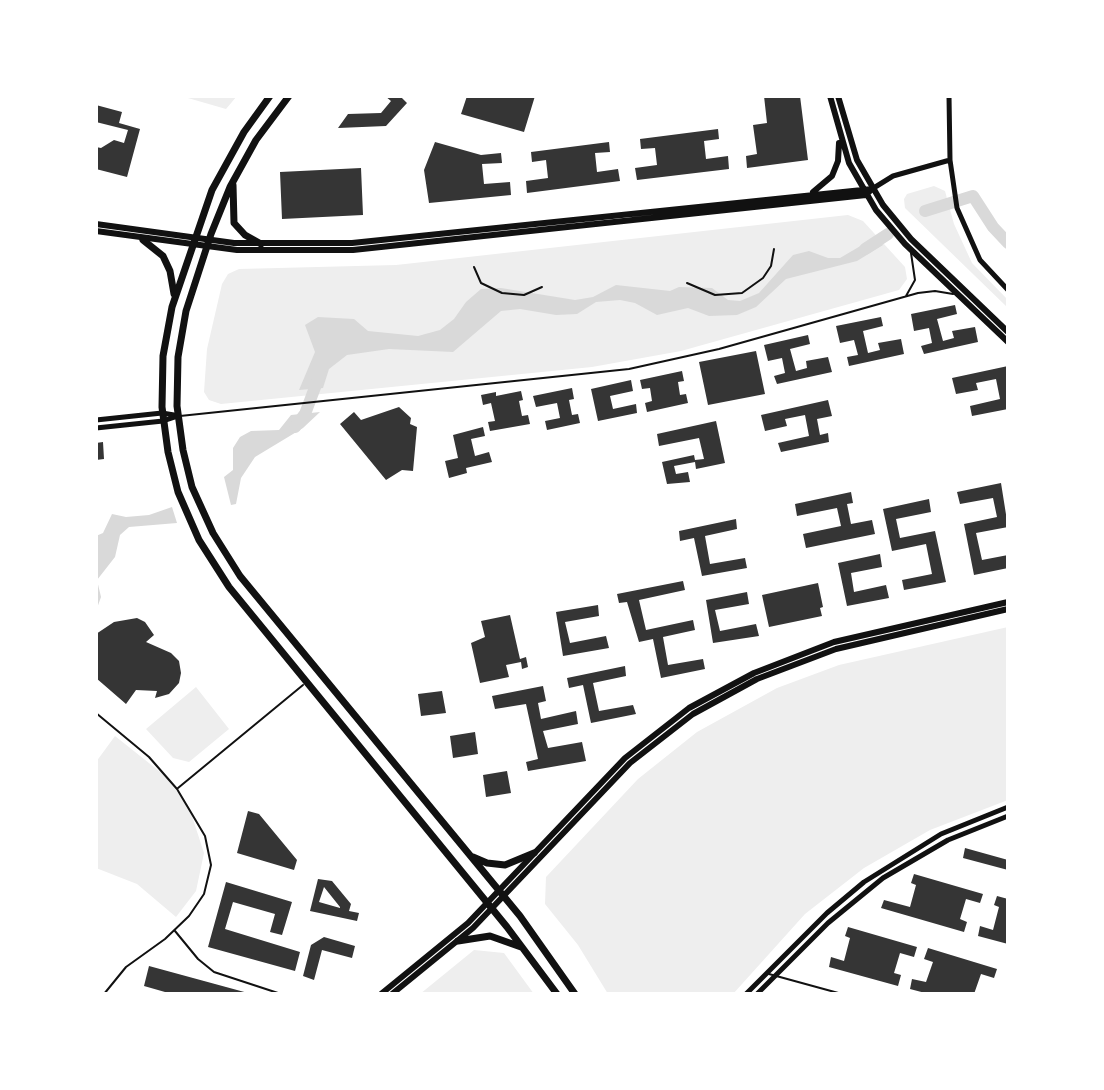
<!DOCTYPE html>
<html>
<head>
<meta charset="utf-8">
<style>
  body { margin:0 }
  #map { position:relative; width:1104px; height:1090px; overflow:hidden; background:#fff; font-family:Overpass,sans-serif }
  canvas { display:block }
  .frame { position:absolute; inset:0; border:98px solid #fff; pointer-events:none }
</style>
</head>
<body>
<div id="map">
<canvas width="1104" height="1090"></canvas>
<div class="frame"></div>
</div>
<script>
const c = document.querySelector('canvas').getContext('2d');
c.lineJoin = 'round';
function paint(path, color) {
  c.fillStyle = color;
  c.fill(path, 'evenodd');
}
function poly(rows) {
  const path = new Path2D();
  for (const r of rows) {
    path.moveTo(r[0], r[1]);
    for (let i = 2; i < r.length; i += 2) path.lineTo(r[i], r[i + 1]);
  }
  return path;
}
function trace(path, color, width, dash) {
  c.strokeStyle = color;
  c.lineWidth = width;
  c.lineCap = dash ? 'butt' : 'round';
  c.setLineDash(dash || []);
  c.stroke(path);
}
paint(poly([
  [181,96,237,96,226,109],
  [934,186,945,191,954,224,972,263,1008,300,1008,308,905,208,904,199,907,194],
  [848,215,863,221,905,267,907,279,899,290,681,351,592,367,221,404,209,400,204,392,207,349,222,284,228,274,239,269,396,265],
  [1008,627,1008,800,930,830,864,868,805,914,733,994,608,994,578,945,545,904,546,877,638,779,697,732,777,688,839,665],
  [196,687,229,729,189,762,173,758,146,729],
  [115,736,164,775,189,807,204,853,196,891,176,917,137,884,96,868,96,762],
  [474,950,504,953,534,994,420,994]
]), '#eee');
paint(poly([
  [874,238,883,245,857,261,786,279,756,307,737,315,709,316,688,308,657,315,635,303,620,300,596,302,577,314,556,315,520,309,501,311,453,352,389,349,347,355,329,369,323,388,299,390,315,352,305,325,318,317,354,319,368,331,418,336,440,330,454,319,466,302,481,289,501,288,575,300,593,297,616,285,670,291,679,287,712,288,728,300,740,301,759,293,793,255,809,251,828,258,840,258],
  [320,412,303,428,255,457,241,478,236,504,231,505,224,477,233,470,233,448,240,437,251,431,279,430,291,415],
  [172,507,177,523,129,527,120,535,115,557,97,580,101,597,96,611,96,536,103,533,112,514,126,517,149,515]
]), '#d9d9d9');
trace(poly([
  [925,211,973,196,993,227,1008,243],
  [865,249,888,234],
  [295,427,305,414,320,374]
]), '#d9d9d9', 12);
paint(poly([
  [385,96,400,96,407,103,386,126,338,128,348,114,381,113,391,101],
  [467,96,535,96,524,132,461,114],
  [764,96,800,96,808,160,747,168,746,156,757,154,753,125,767,123],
  [96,105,122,112,119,123,140,129,127,177,96,169,96,147,101,148,114,140,124,143,128,130,96,122],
  [718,129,719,139,704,141,706,159,728,156,729,169,637,180,635,168,657,165,655,148,641,149,640,139],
  [435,142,481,155,501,153,502,163,482,164,484,184,510,182,511,195,429,203,424,170],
  [609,142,610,152,595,153,597,172,618,169,620,181,527,193,526,181,548,178,546,160,532,162,531,152],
  [361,168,363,215,282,219,280,172],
  [955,305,957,314,937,319,943,341,954,338,952,331,975,327,978,342,924,354,921,346,932,343,929,328,914,331,911,314],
  [881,317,883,326,863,331,868,353,880,350,878,343,901,339,904,354,849,366,847,357,858,355,854,340,840,343,836,326],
  [808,335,810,344,790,349,796,371,807,368,806,361,828,357,832,372,777,384,774,376,785,373,782,358,768,361,764,345],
  [756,351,765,394,708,405,699,362],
  [1008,366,1008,409,972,416,970,406,1000,399,996,379,976,383,978,390,956,394,952,378],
  [682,371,684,381,678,382,680,395,686,394,688,403,647,412,645,403,652,401,650,388,642,389,640,380],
  [631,380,633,391,610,396,613,409,636,404,637,413,598,421,591,389],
  [572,388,574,399,569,400,572,415,578,414,580,423,547,430,545,421,560,418,557,403,536,407,533,396],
  [521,391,523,400,519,401,522,416,528,415,530,424,490,431,488,422,495,421,491,403,483,405,481,395,496,392,496,396],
  [828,400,832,416,817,419,820,435,828,433,829,442,781,452,778,443,809,436,805,415,785,419,787,426,765,431,761,415],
  [399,407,411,418,410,424,417,427,413,471,402,470,386,480,340,424,354,412,361,420],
  [716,421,725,463,696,469,695,462,674,466,676,474,688,472,690,482,667,484,662,462,694,455,695,460,704,459,699,438,659,446,657,434],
  [483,427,485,436,471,439,475,456,489,452,492,462,466,468,467,473,449,478,445,461,458,458,453,435],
  [103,442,104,459,96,460,96,443],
  [1001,483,1008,527,976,533,982,560,1008,555,1008,568,974,575,964,524,997,517,993,498,960,504,957,492],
  [851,492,853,503,847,504,851,524,872,520,875,534,806,548,803,534,841,526,837,508,797,516,795,504],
  [929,499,931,512,896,519,900,538,935,531,946,582,904,590,902,580,932,574,926,544,892,551,883,509],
  [736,519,737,529,705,536,710,564,745,558,747,568,702,576,694,538,680,541,679,531],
  [880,554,882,567,851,573,854,592,886,585,889,598,847,606,838,563],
  [683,581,685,590,639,600,646,630,693,620,695,630,663,637,668,665,703,659,705,669,661,678,653,639,639,642,627,602,619,603,617,594],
  [818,583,823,607,820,608,822,616,769,627,762,595],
  [747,592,749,604,715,610,720,631,756,624,759,636,713,643,706,600],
  [598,605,599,616,565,622,570,643,606,636,609,648,563,656,556,612],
  [510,615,520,659,526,657,528,667,522,669,521,662,506,665,509,677,480,683,471,643,485,637,481,621],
  [137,618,145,622,154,635,146,642,171,653,179,661,181,673,179,683,169,694,155,698,157,691,136,690,126,704,96,678,96,634,114,622],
  [625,666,626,676,593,683,599,711,633,705,636,714,591,723,583,685,569,688,567,678],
  [543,686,546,701,538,703,541,719,576,711,578,724,543,731,548,748,582,742,586,761,528,771,526,762,538,759,526,704,495,709,492,696],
  [442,691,446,713,421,716,418,694],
  [475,732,478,754,453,758,450,736],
  [507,771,511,793,486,797,483,775],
  [248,811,259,814,297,860,294,870,237,853],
  [965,848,1008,860,1008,870,963,858],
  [914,874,983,894,980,903,966,899,960,919,967,922,964,932,881,908,884,900,910,907,916,885,911,883],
  [318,879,332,881,351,904,349,911,359,913,357,921,310,911],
  [324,887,340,907,340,908,319,902],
  [226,882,292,902,282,935,270,932,275,914,233,902,225,929,300,952,295,971,208,947],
  [997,896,1008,899,1008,944,978,936,980,926,993,930,999,907,994,905],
  [848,927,917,947,914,957,900,953,894,973,901,975,898,986,829,967,831,957,844,961,850,938,845,936],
  [324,937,355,946,352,958,322,950,314,980,303,976,311,945],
  [928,948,997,969,994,978,981,974,974,994,929,994,910,989,912,979,926,982,933,962,924,959],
  [149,966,248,993,248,994,172,994,144,986]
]), '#353535');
trace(poly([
  [474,267,481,283,502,293,524,295,542,287],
  [687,283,715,295,742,293,763,278,771,266,774,249]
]), '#111', 2);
trace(poly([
  [906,296,915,280,911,253],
  [180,416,629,369,719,349,918,293,935,291,953,294],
  [96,713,149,757,177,789,205,836,211,865,204,894,189,916,165,939,126,967,104,994],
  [178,788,303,685],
  [175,931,198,959,214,972,281,994],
  [769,974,842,994]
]), '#111', 2);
trace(poly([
  [949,96,950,160,957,208,980,260,1008,290],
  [872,189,893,176,950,160],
  [96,420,162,413,174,415],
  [96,428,163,421,178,416],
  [746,994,827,913,864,882,941,834,1008,807],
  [757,994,828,923,883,878,948,840,1008,816]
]), '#111', 5);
trace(poly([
  [830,96,849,163,876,210,905,244,1008,342],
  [838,96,857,160,883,205,911,239,1008,332],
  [813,192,832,176,838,161,839,143],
  [96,224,234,243,352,243,872,189],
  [96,231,237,250,353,250,866,195,872,189],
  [381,994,468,923,625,758,689,708,754,673,834,642,1008,602],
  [392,994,473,928,630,763,693,714,757,679,836,649,1008,609]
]), '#111', 6);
trace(poly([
  [270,96,244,132,212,190,172,307,163,356,162,407,168,452,178,492,199,540,229,587,507,927,557,994],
  [289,96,256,140,230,187,211,234,186,311,178,357,177,406,183,450,192,487,213,533,240,576,520,916,575,994],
  [233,185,234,223,245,235,261,244],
  [143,240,163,256,170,271,174,294],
  [473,857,487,863,505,865,534,853],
  [458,941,490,936,521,947]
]), '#111', 7);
</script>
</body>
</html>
